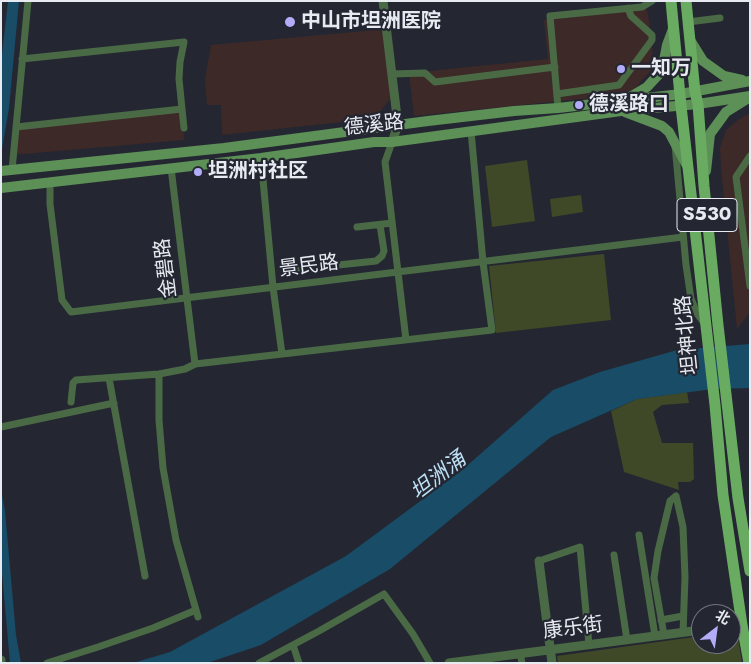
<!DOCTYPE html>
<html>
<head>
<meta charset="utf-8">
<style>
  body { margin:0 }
  #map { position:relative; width:751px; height:664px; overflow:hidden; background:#242732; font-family:Jost,"Noto Sans SC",sans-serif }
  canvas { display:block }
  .frame { position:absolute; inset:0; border:2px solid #e8eaf2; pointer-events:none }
  .north { position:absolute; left:691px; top:604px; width:50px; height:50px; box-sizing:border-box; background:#242732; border:1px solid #72757f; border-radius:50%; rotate:30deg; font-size:14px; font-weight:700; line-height:20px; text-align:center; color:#e8eaf2 }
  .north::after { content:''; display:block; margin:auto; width:18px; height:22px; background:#b3acf9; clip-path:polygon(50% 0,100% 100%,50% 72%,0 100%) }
</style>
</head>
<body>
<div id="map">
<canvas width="751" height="664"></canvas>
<div class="frame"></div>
<div class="north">北</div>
</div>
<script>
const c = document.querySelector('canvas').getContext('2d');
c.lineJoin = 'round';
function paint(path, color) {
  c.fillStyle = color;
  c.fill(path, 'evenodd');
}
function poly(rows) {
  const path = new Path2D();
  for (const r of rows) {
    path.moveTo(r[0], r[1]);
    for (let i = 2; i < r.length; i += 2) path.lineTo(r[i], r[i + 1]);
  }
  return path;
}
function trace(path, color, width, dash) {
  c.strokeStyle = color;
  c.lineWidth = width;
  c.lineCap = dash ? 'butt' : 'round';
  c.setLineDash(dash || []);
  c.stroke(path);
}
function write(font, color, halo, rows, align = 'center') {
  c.font = font + ' Jost,"Noto Sans SC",sans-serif';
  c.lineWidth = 4.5;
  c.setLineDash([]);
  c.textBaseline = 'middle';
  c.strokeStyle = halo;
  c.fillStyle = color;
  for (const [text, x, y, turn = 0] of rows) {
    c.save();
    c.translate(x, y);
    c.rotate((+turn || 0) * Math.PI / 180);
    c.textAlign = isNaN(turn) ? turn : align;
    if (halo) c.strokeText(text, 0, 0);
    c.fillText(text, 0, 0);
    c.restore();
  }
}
paint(poly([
  [647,9,652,40,653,68,630,94,414,116,409,73,548,59,544,20],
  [387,29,394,94,378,114,369,119,222,135,221,105,207,105,205,79,211,45],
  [182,109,184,140,12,155,16,127],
  [750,113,750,312,737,329,721,167,720,148,726,130,738,120]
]), '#3d2927');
paint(poly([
  [527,160,535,221,492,227,485,166],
  [581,195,583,212,552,217,550,199],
  [604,254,611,320,496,333,489,266],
  [687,392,689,403,662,405,653,412,662,443,693,443,694,479,690,482,678,482,679,490,624,472,611,411,637,399],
  [737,631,742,663,558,663,557,656,701,636,701,644,731,644,731,632]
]), '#3f4827');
paint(poly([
  [8,1,19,1,9,108,1,155,1,63],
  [750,344,750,388,713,389,637,399,551,437,390,569,261,645,207,663,133,663,170,652,346,556,461,471,553,390,600,372,677,350],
  [1,490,5,511,16,635,21,663,10,663,1,562]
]), '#184c67');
trace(poly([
  [688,22,720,18],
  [22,59,184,42,180,62,179,79,182,109],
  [392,74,425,73,435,82,555,67],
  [557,94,619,85,652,40,652,35,631,16,628,8],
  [558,108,550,16,642,7,652,1],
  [16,127,182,109,184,128],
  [392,142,385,162,406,340],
  [675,145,686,265,691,299,698,315,704,323],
  [750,156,736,177,750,286],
  [261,158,273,287,282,354],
  [171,168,195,364],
  [12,170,28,1],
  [50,182,50,204,62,300,71,312,683,237],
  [357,227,392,223],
  [300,269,376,261,382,256,384,251,380,225],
  [109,378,145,576],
  [71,402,73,383,76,380,159,374],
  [1,427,114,403],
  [676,496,683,527,685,577,683,633],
  [639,535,655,636],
  [614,555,627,640],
  [539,561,580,547,589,645],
  [198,617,176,540,163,468,159,420,159,374,185,369,195,364,492,330,483,262,471,131],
  [661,620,683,616],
  [664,635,654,578,658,551,670,501,676,496],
  [293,645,299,663],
  [520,653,522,663],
  [47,663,98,647,153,628,196,610],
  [259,663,319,631,384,594,413,634,430,663]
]), '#4a6a46', 7);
trace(poly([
  [383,1,398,125,392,142],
  [539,561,552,663],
  [731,627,742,625],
  [1,660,1,663],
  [449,663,701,630]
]), '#4a6a46', 9);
trace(poly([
  [690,40,703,61,724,76,742,80],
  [630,97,647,87,659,74,663,66,667,45,673,29],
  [625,112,662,126,669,132,686,164],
  [1,171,224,148,428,121,514,111,558,108,681,94,750,81],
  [706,171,710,134,726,112,747,99],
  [1,188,261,158,374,142,392,142,621,111,698,104,750,96]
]), '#5c9056', 10);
trace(poly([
  [671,1,681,106,715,405,723,495,742,625,749,663],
  [686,1,695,92,698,104,704,186,718,325,738,498,750,571]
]), '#69ac61', 11);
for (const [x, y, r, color] of [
  [290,22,6,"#b3acf9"],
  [621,69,5,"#b3acf9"],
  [579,105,5,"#b3acf9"],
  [198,172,5,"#b3acf9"]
]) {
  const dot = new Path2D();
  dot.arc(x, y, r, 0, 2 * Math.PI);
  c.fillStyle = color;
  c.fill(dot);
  trace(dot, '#242732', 2);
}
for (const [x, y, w] of [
  [707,215,60]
]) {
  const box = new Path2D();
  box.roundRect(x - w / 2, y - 16.5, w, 33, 4);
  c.fillStyle = '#242732';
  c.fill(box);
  trace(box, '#e8eaf2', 1);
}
write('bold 19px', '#e8eaf2', null, [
  ["S530",707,215]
]);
write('bold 20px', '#e8eaf2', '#242732', [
  ["中山市坦洲医院",301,22],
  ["一知万",631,69],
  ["德溪路口",589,105],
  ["坦洲村社区",208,172]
], 'left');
write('20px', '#e8eaf2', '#242732', [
  ["德溪路",374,126,-6],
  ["景民路",309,267,-7],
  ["金碧路",167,268,-97],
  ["坦神北路",688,335,-96],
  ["康乐街",573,629,-7]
]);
write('italic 21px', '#bde0f6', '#242732', [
  ["坦洲涌",439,477,-38]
]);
</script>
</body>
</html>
